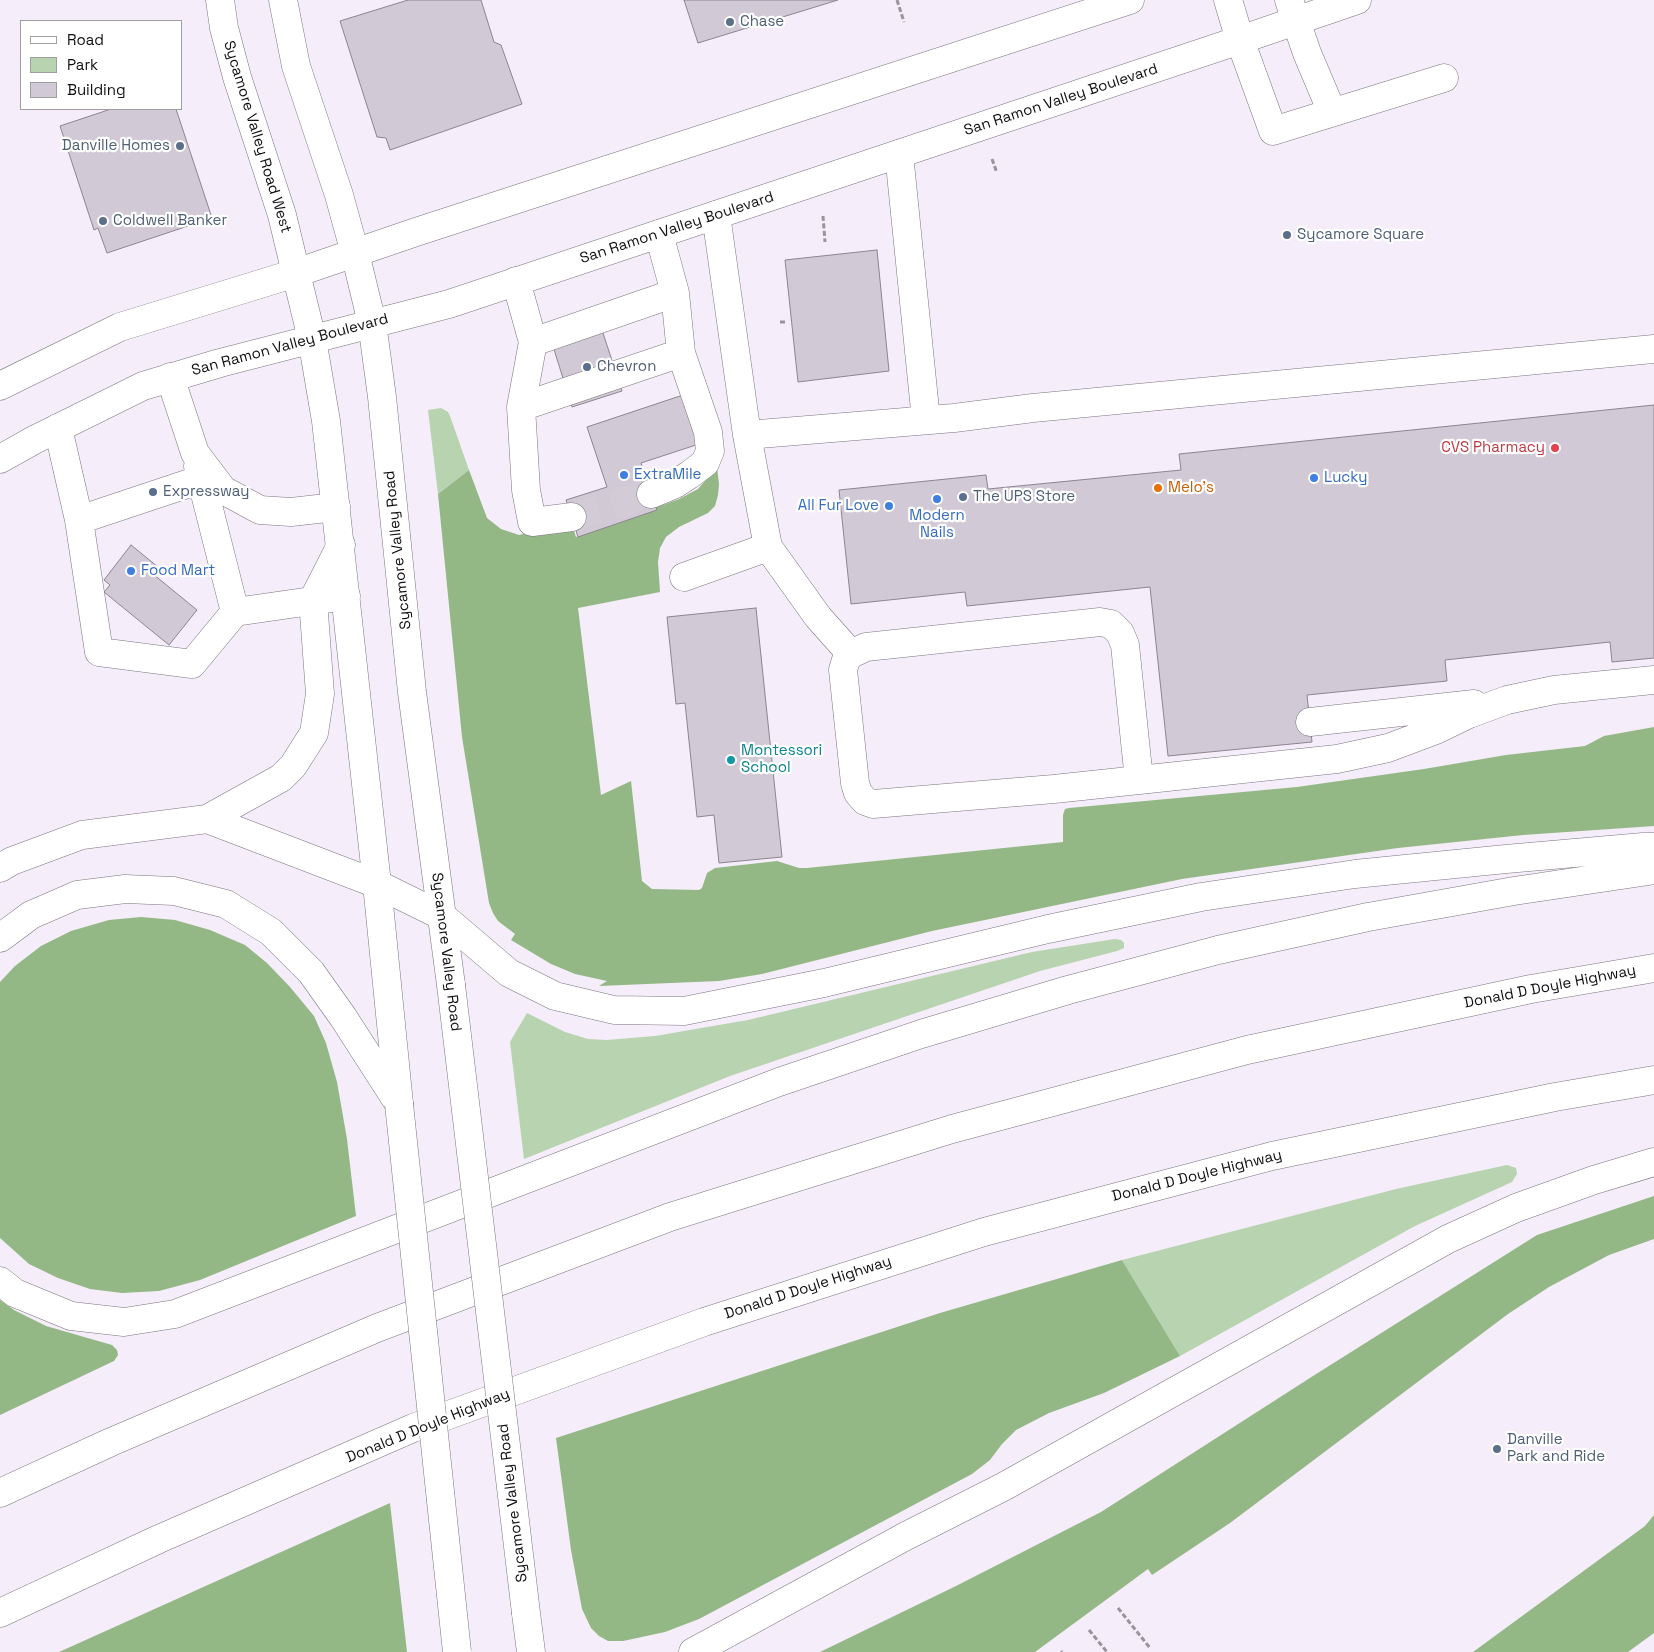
<!DOCTYPE html>
<html>
<head>
<meta charset="utf-8">
<style>
  body { margin:0 }
  #map { position:relative; width:1654px; height:1652px; overflow:hidden; background:#f5edf9; font-family:"Space Grotesk",sans-serif }
  canvas { display:block }
  .legend { position:absolute; left:20px; top:20px; width:162px; height:90px; box-sizing:border-box; background:#fff; border:1px solid #a09fa0; margin:0; padding:6px 9px; list-style:none; font-size:15px; color:#110e12 }
  .legend li { display:flex; align-items:center; gap:10px; height:25px }
  .legend b { width:25px; border:1px solid #a09fa0 }
</style>
</head>
<body>
<div id="map">
<canvas width="1654" height="1652"></canvas>
<ul class="legend">
<li><b style="height:6px;background:#fff"></b>Road</li>
<li><b style="height:14px;background:#b8d3af"></b>Park</li>
<li><b style="height:14px;background:#d1c9d5"></b>Building</li>
</ul>
</div>
<script>
const c = document.querySelector('canvas').getContext('2d');
c.lineJoin = 'round';
function paint(path, color) {
  c.fillStyle = color;
  c.fill(path, 'evenodd');
}
function poly(rows) {
  const path = new Path2D();
  for (const r of rows) {
    path.moveTo(r[0], r[1]);
    for (let i = 2; i < r.length; i += 2) path.lineTo(r[i], r[i + 1]);
  }
  return path;
}
function trace(path, color, width, dash) {
  c.strokeStyle = color;
  c.lineWidth = width;
  c.lineCap = dash ? 'butt' : 'round';
  c.setLineDash(dash || []);
  c.stroke(path);
}
function write(font, color, halo, rows, align = 'center') {
  c.font = font + ' "Space Grotesk",sans-serif';
  c.lineWidth = 4.5;
  c.setLineDash([]);
  c.textBaseline = 'middle';
  c.strokeStyle = halo;
  c.fillStyle = color;
  for (const [text, x, y, turn = 0] of rows) {
    c.save();
    c.translate(x, y);
    c.rotate((+turn || 0) * Math.PI / 180);
    c.textAlign = isNaN(turn) ? turn : align;
    if (halo) c.strokeText(text, 0, 0);
    c.fillText(text, 0, 0);
    c.restore();
  }
}
paint(poly([
  [441,408,448,412,450,416,469,470,438,494,428,410],
  [1115,939,1121,940,1124,943,1124,948,1117,951,1040,971,730,1076,524,1159,510,1042,527,1013,565,1032,588,1039,607,1040,655,1036,748,1020,1032,952],
  [1507,1165,1516,1168,1517,1174,1512,1182,1415,1226,1180,1356,1122,1260,1396,1189]
]), '#b8d3af');
paint(poly([
  [717,467,719,484,718,495,715,506,708,513,679,527,666,537,660,548,658,562,660,592,578,608,601,795,631,781,642,881,652,889,699,890,702,888,707,873,715,868,777,861,799,868,807,868,1063,842,1063,815,1065,809,1069,808,1297,787,1424,769,1506,755,1585,746,1604,736,1654,727,1654,826,1523,835,1398,848,1182,879,932,931,762,974,719,981,599,986,607,981,575,974,551,964,511,940,515,934,498,921,493,913,489,903,462,737,438,494,469,470,487,518,501,529,519,535,571,522,576,537,679,499,698,489],
  [141,917,175,920,210,930,245,945,267,963,290,987,314,1016,326,1043,337,1082,347,1139,356,1216,200,1280,159,1291,122,1293,90,1289,58,1278,29,1264,0,1238,0,982,15,966,41,946,71,931,109,920],
  [1654,1196,1654,1239,1609,1255,1549,1287,1508,1314,1230,1523,1152,1575,1148,1569,1035,1652,820,1652,956,1586,1101,1512,1313,1376,1537,1235],
  [1122,1260,1180,1356,1104,1393,1049,1413,1016,1430,1002,1444,990,1460,972,1474,699,1619,665,1632,623,1641,608,1641,599,1636,591,1628,582,1609,571,1550,556,1438,940,1313],
  [0,1300,14,1310,46,1326,112,1345,117,1350,118,1355,114,1361,0,1415],
  [390,1503,407,1652,59,1652],
  [1654,1515,1654,1633,1628,1652,1473,1652,1645,1526]
]), '#93b885');
const building = poly([
  [408,0,481,0,494,42,501,45,522,104,390,150,386,138,377,137,340,21,408,0],
  [684,0,838,0,698,43,684,0],
  [111,109,176,109,212,218,107,253,98,228,94,230,60,126,111,109],
  [877,250,889,371,798,382,785,260,877,250],
  [601,327,622,391,572,407,552,343,601,327],
  [686,394,702,443,641,463,657,510,578,537,566,500,607,487,587,427,686,394],
  [1654,405,1654,658,1612,662,1610,642,1445,660,1447,681,1307,695,1312,742,1168,756,1150,587,967,606,965,592,851,604,839,490,986,475,988,489,1181,470,1179,454,1654,405],
  [131,545,158,567,153,574,197,610,169,645,104,592,110,585,104,580,131,545],
  [756,608,782,857,719,863,714,815,697,817,685,703,676,704,667,617,756,608]
]);
paint(building, '#d1c9d5');
trace(building, '#8c8590', 1);
trace(poly([
  [572,517,651,494]
]), '#d3ccd6', 28, [28, 14]);
const minor = poly([
  [220,0,224,28,237,77,282,215,296,273],
  [283,0,296,66,339,195,355,253],
  [1228,0,1240,40,1273,131,1444,78],
  [1289,0,1307,53,1332,112],
  [899,154,926,420],
  [716,215,747,435,768,547,818,617,851,654],
  [516,281,533,342,521,407,681,353],
  [533,342,675,293,659,234],
  [170,377,195,453,223,490,260,510,291,512,336,507],
  [521,407,526,490,532,522,572,517],
  [58,428,79,520,99,652,192,664,235,612,346,596],
  [747,435,954,418,1033,408,1654,349],
  [198,466,235,612],
  [651,494,675,484,689,475,705,463,710,451,708,432,681,353,675,293],
  [79,520,202,479],
  [684,577,768,547],
  [1310,722,1474,704],
  [1139,780,1125,645,1120,633,1111,624,1100,622,866,647,851,654,846,660,843,670,855,783,858,793,865,801,873,804,1054,789,1337,759,1388,748,1436,730,1469,714,1507,700,1554,690,1654,680]
]);
const major = poly([
  [355,253,372,323,382,397,412,692,451,985],
  [296,273,312,339,326,421,377,884,399,1104],
  [0,386,120,327,296,273,416,232,1130,0],
  [0,459,34,440,143,386,220,363,449,304,1240,40,1357,0],
  [526,1613,531,1652]
]);
const highway = poly([
  [207,819,377,884,442,916,509,973,555,996,614,1010,684,1011,824,983,1048,929,1201,897,1355,874,1506,859,1643,847,1654,847],
  [0,868,12,861,82,835,207,819,281,778,293,766,314,733,320,694,313,600,341,545],
  [0,938,31,915,77,895,125,889,174,891,226,904,271,932,311,972,343,1017,399,1104],
  [0,1281,15,1293,71,1316,124,1322,175,1314,779,1082,921,1034,1068,990,1218,950,1368,917,1514,891,1654,870],
  [0,1493,111,1442,377,1328,670,1217,952,1129,1247,1050,1531,989,1654,968],
  [0,1613,159,1539,413,1428,704,1322,984,1232,1272,1156,1555,1097,1654,1080],
  [693,1652,906,1536,1003,1487,1448,1239,1516,1208,1594,1180,1654,1162]
]);
trace(minor, '#7c757f', 29);
trace(major, '#7c757f', 29);
trace(highway, '#7c757f', 29);
trace(poly([
  [897,0,904,22],
  [992,159,997,173],
  [823,216,825,242],
  [780,322,786,322],
  [1118,1608,1150,1648],
  [1089,1630,1107,1652],
  [1061,1651,1062,1652]
]), '#99939b', 3, [5, 2.5]);
trace(minor, '#fff', 28);
trace(major, '#fff', 28);
trace(highway, '#fff', 28);
const majorBridge = poly([
  [451,985,526,1613],
  [399,1104,457,1652]
]);
trace(majorBridge, '#7c757f', 29, []);
trace(majorBridge, '#fff', 28);
for (const [x, y, r, color] of [
  [730,22,5,"#5c6f8a"],
  [180,146,5,"#5c6f8a"],
  [103,221,5,"#5c6f8a"],
  [1287,235,5,"#5c6f8a"],
  [587,367,5,"#5c6f8a"],
  [1555,448,5,"#e0444e"],
  [624,475,5,"#3f7fe0"],
  [1314,478,5,"#3f7fe0"],
  [1158,488,5,"#e8710a"],
  [153,492,5,"#5c6f8a"],
  [963,497,5,"#5c6f8a"],
  [937,499,5,"#3f7fe0"],
  [889,506,5,"#3f7fe0"],
  [131,571,5,"#3f7fe0"],
  [731,760,5,"#0f9aa8"],
  [1497,1449,5,"#5c6f8a"]
]) {
  const dot = new Path2D();
  dot.arc(x, y, r, 0, 2 * Math.PI);
  c.fillStyle = color;
  c.fill(dot);
  trace(dot, '#fff', 2);
}
write('15px', '#4e5e75', '#fff', [
  ["Chase",740,22],
  ["Danville Homes",170,146,"right"],
  ["Coldwell Banker",113,221],
  ["Sycamore Square",1297,235],
  ["Chevron",597,367],
  ["Expressway",163,492],
  ["The UPS Store",973,497],
  ["Danville",1507,1440],
  ["Park and Ride",1507,1457]
], 'left');
write('15px', '#110e12', '#fff', [
  ["San Ramon Valley Boulevard",1061,100,-18],
  ["Sycamore Valley Road West",257,137,73],
  ["San Ramon Valley Boulevard",677,228,-18],
  ["San Ramon Valley Boulevard",290,345,-15],
  ["Sycamore Valley Road",398,550,-96],
  ["Sycamore Valley Road",446,952,83],
  ["Donald D Doyle Highway",1550,987,-11],
  ["Donald D Doyle Highway",1197,1176,-14],
  ["Donald D Doyle Highway",808,1288,-18],
  ["Donald D Doyle Highway",428,1426,-22],
  ["Sycamore Valley Road",513,1503,-97]
]);
write('15px', '#be3a42', '#fff', [
  ["CVS Pharmacy",1545,448]
], 'right');
write('15px', '#366cbe', '#fff', [
  ["ExtraMile",634,475],
  ["Lucky",1324,478],
  ["All Fur Love",879,506,"right"],
  ["Modern",937,516,"center"],
  ["Nails",937,533,"center"],
  ["Food Mart",141,571]
], 'left');
write('15px', '#c56008', '#fff', [
  ["Melo's",1168,488]
], 'left');
write('15px', '#0d838f', '#fff', [
  ["Montessori",741,751],
  ["School",741,768]
], 'left');
</script>
</body>
</html>
